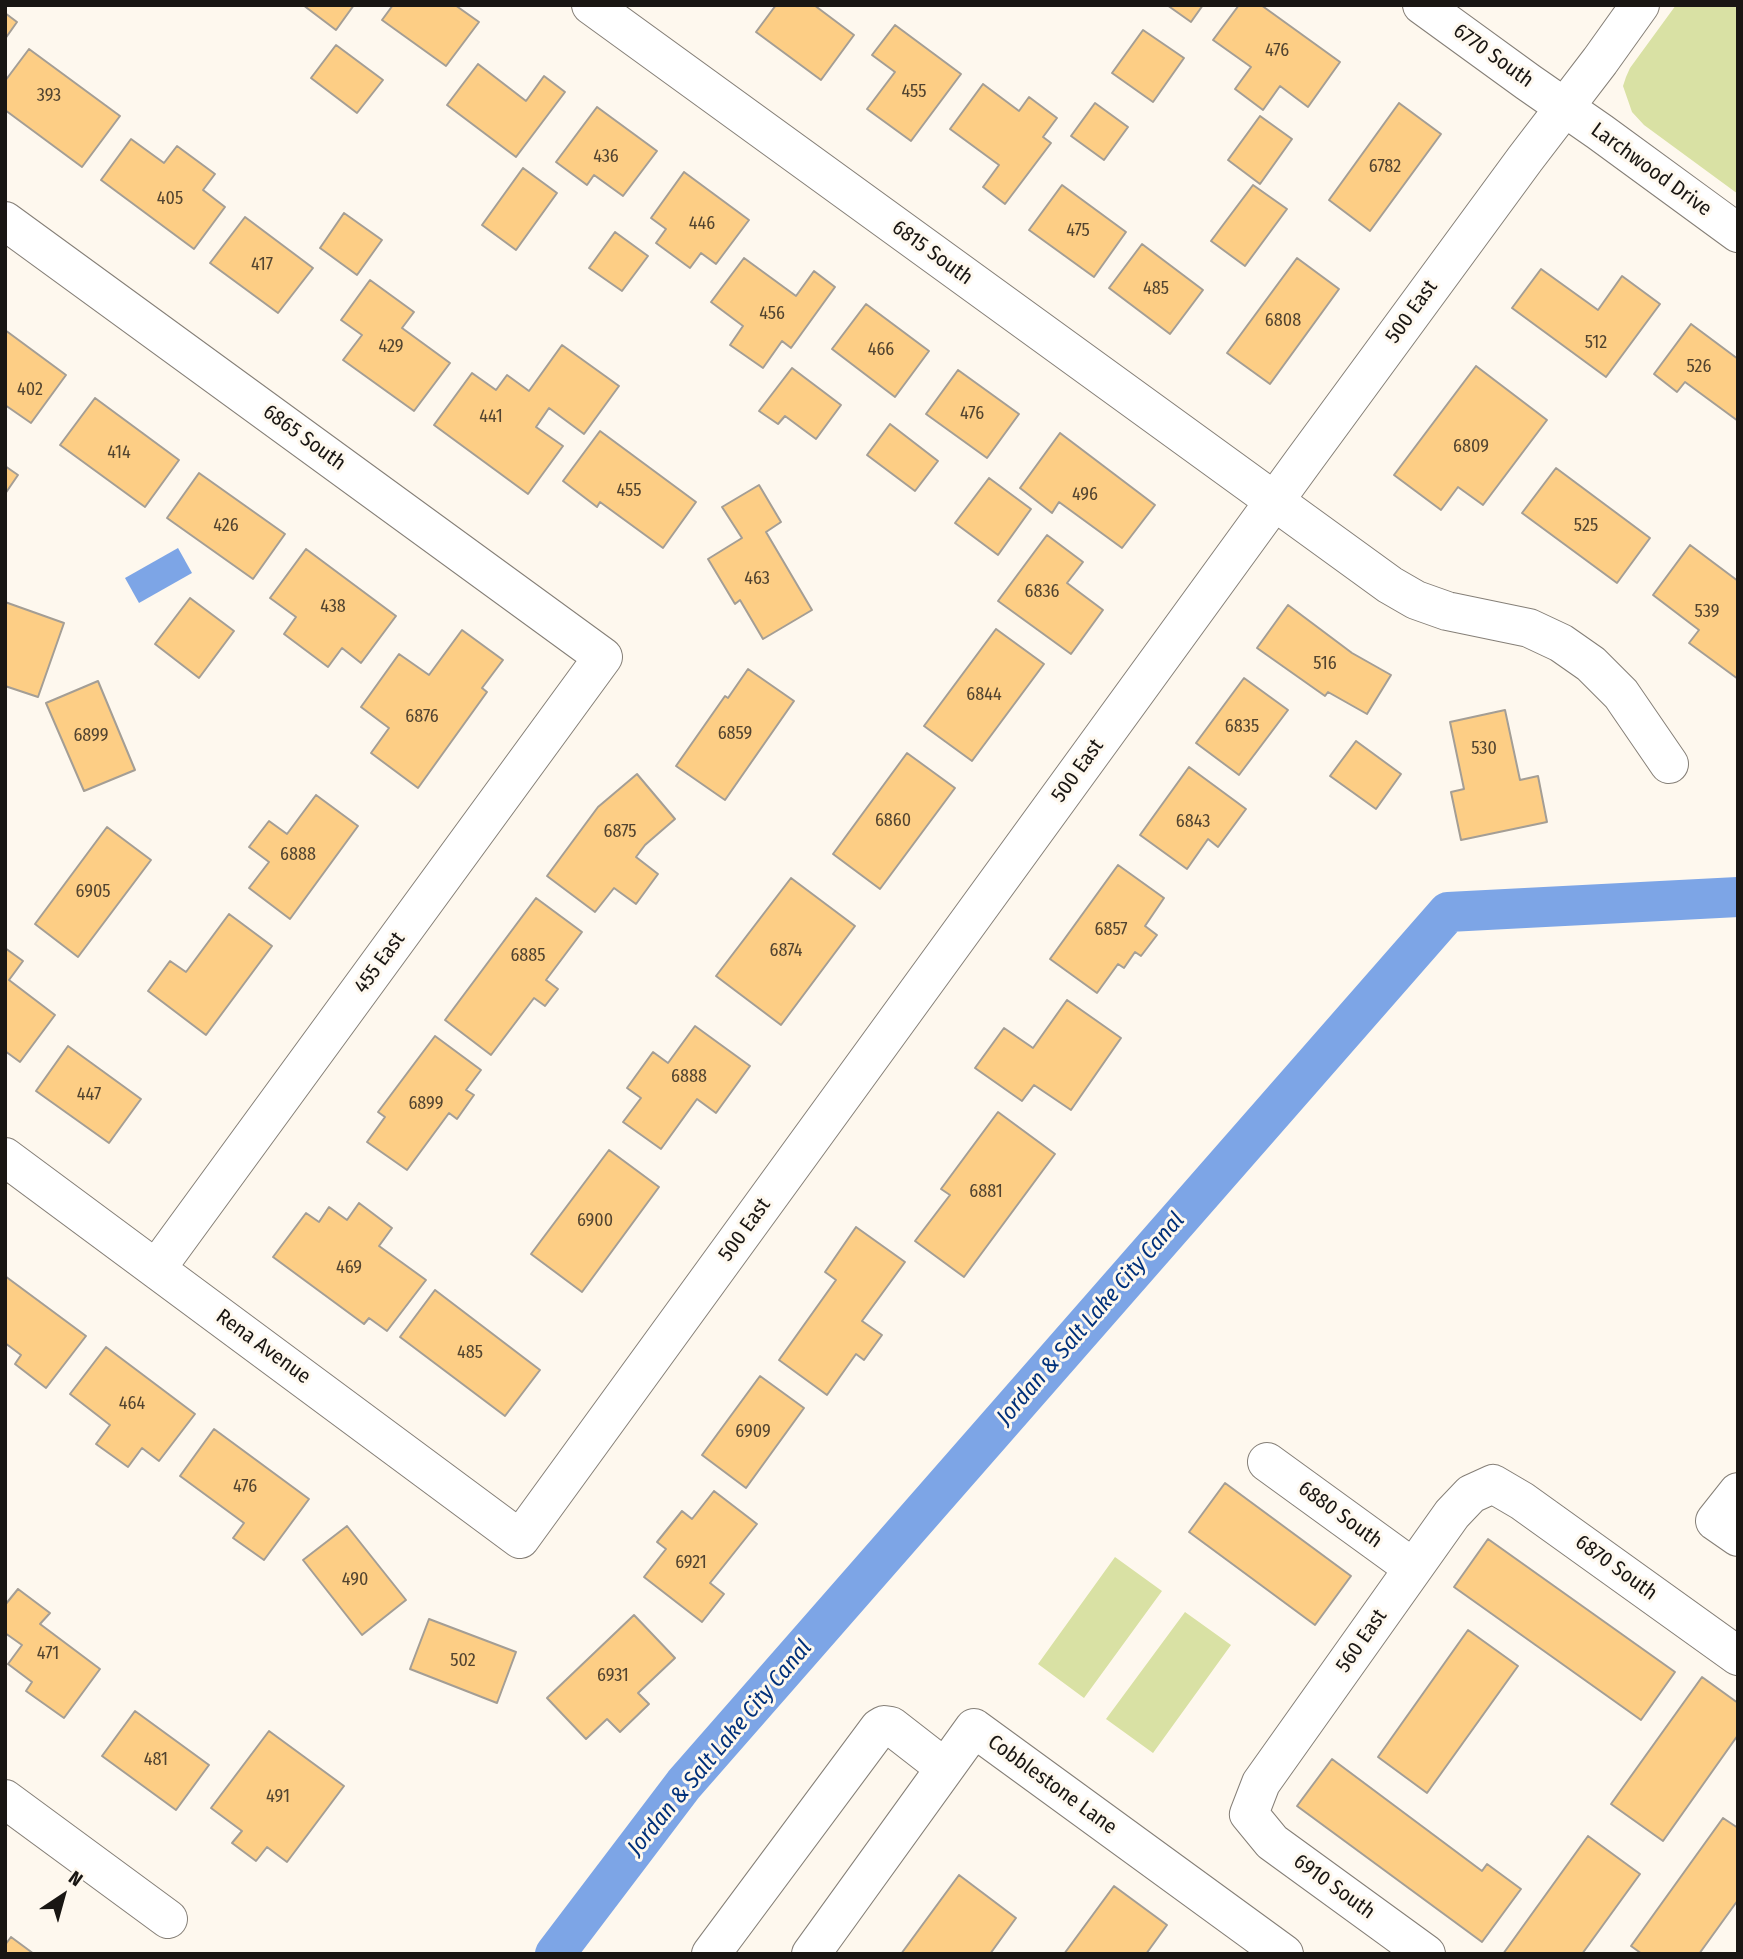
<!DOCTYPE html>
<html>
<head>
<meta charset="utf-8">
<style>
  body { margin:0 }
  #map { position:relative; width:1743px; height:1959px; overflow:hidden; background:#fef8ee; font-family:"Fira Sans Condensed",sans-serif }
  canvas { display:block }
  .frame { position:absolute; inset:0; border:7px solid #191613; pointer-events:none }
  .north { position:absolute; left:28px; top:1861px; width:70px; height:70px; -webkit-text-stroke:5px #fef8ee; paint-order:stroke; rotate:36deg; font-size:19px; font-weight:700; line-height:28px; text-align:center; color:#191613 }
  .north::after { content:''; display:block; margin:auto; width:24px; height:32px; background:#191613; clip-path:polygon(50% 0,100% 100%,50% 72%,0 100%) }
</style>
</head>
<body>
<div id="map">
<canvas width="1743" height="1959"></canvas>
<div class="frame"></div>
<div class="north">N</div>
</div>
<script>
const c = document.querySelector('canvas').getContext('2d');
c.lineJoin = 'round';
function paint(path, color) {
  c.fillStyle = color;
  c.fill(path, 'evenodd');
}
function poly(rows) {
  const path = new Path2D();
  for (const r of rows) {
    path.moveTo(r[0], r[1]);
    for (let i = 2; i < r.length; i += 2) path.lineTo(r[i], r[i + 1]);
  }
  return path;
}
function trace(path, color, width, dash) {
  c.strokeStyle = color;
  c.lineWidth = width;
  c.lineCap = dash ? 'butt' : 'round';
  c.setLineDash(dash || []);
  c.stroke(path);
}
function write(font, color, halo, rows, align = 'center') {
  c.font = font + ' "Fira Sans Condensed",sans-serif';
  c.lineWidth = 6;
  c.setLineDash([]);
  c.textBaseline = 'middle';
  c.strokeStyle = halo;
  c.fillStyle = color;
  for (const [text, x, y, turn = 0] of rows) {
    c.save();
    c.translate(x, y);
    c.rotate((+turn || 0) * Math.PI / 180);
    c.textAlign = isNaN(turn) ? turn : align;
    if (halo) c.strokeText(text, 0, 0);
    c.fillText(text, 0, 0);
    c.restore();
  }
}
paint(poly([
  [1676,5,1738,5,1738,194,1644,125,1632,112,1623,86,1626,77,1630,68],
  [1115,1557,1162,1591,1084,1698,1038,1664],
  [1185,1612,1231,1645,1153,1753,1106,1719]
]), '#d9e1a4');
paint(poly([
  [178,548,192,573,139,603,125,578]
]), '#7da5e6');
trace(poly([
  [555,1954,684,1784,1448,912,1738,897]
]), '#7da5e6', 40);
const building = poly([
  [303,5,354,5,336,30,303,5],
  [393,5,455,5,479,22,446,66,382,20,393,5],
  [776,5,814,5,854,35,821,80,756,32,776,5],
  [1167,5,1203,5,1191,22,1167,5],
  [1239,5,1261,5,1340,62,1308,107,1280,86,1263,110,1235,89,1251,67,1213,40,1239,5],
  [5,13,17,22,5,39,5,13],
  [895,25,961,74,911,141,867,109,895,72,872,55,895,25],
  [1143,30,1184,58,1153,102,1112,73,1143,30],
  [336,45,383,80,357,113,311,78,336,45],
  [29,49,120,116,82,167,5,110,5,81,29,49],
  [478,64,526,101,544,76,565,92,516,157,447,105,478,64],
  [983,84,1019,111,1029,97,1057,118,1043,137,1051,143,1005,204,983,187,999,165,950,129,983,84],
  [1095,103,1128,127,1104,160,1071,136,1095,103],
  [1399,103,1441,134,1370,231,1329,200,1399,103],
  [597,107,657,151,623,196,594,175,587,185,556,162,597,107],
  [1260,116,1292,139,1260,184,1228,160,1260,116],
  [131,139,164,163,177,146,215,174,203,190,225,207,194,249,101,180,131,139],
  [523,168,557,193,516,250,482,225,523,168],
  [684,172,749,220,716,264,701,253,690,268,656,243,666,229,651,218,684,172],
  [1062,185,1126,232,1094,277,1029,230,1062,185],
  [1253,185,1287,209,1245,266,1211,241,1253,185],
  [344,213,382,240,357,275,320,248,344,213],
  [245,217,313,268,278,313,210,263,245,217],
  [615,232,648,256,622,291,589,268,615,232],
  [1142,244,1203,290,1170,334,1109,288,1142,244],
  [744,258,796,296,814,271,835,287,791,348,782,341,763,368,730,345,743,326,711,302,744,258],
  [1297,258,1339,289,1270,384,1227,353,1297,258],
  [1541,269,1598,310,1622,276,1660,304,1606,377,1512,308,1541,269],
  [370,280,414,312,402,328,450,363,414,411,343,360,362,335,341,320,370,280],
  [866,304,929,351,895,397,832,349,866,304],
  [1691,324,1738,359,1738,421,1685,382,1677,392,1654,374,1691,324],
  [5,330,66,375,31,423,5,405,5,330],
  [562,345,619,386,584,434,549,408,536,427,563,446,528,494,434,425,472,373,496,390,507,375,529,391,562,345],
  [1476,366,1547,420,1483,505,1458,487,1441,510,1394,475,1476,366],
  [792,368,841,405,816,439,785,416,778,424,759,411,792,368],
  [958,370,1019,414,987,458,926,414,958,370],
  [95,398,179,460,145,507,60,445,95,398],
  [890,424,938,461,915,491,867,455,890,424],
  [600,431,696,502,663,548,600,502,597,507,563,481,600,431],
  [1060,433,1155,505,1122,548,1059,502,1052,513,1020,488,1060,433],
  [5,466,18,475,5,494,5,466],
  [1556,468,1650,538,1617,583,1522,513,1556,468],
  [199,473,285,534,253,579,167,518,199,473],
  [989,478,1031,509,998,555,955,523,989,478],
  [759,485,781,522,766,532,812,610,763,639,740,600,735,604,708,559,742,538,722,507,759,485],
  [1047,535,1083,562,1067,583,1103,610,1071,654,998,601,1047,535],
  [1690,545,1738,581,1738,679,1689,643,1699,630,1653,595,1690,545],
  [306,549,396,616,361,663,342,648,328,667,284,634,296,617,270,598,306,549],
  [190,598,234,631,199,678,155,644,190,598],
  [5,602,64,623,38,697,5,686,5,602],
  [1288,605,1352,653,1391,675,1367,714,1328,692,1325,696,1257,648,1288,605],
  [996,629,1044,664,972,761,924,726,996,629],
  [462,630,503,660,482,688,487,692,418,788,371,753,389,728,361,707,399,654,429,675,462,630],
  [748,669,794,701,725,800,676,766,725,696,728,698,748,669],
  [1244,678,1288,710,1239,775,1196,743,1244,678],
  [98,681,135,770,84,791,46,703,98,681],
  [1505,710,1520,780,1538,776,1547,822,1461,840,1451,792,1464,789,1450,722,1505,710],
  [1356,741,1401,774,1376,809,1330,776,1356,741],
  [907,753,955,788,880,889,833,854,907,753],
  [1189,767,1246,809,1218,847,1208,839,1187,869,1140,835,1189,767],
  [637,774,675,819,645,845,636,857,658,874,636,904,614,888,595,912,547,876,598,807,637,774],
  [316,795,358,826,290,919,249,888,269,862,249,847,269,821,287,834,316,795],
  [107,827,151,860,78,957,35,924,107,827],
  [1118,865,1164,898,1145,926,1157,935,1141,956,1135,952,1124,968,1118,964,1097,993,1050,959,1118,865],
  [791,878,855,926,781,1025,716,976,791,878],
  [536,898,582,932,546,980,558,989,545,1006,534,998,491,1055,445,1020,536,898],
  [229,914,272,946,206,1035,148,991,170,961,186,972,229,914],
  [5,948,23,961,9,980,55,1015,20,1062,5,1051,5,948],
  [1067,1000,1121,1038,1071,1110,1034,1085,1022,1101,975,1068,1004,1028,1033,1048,1067,1000],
  [695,1026,750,1066,716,1113,697,1099,661,1149,623,1122,641,1098,627,1088,653,1052,668,1063,695,1026],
  [435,1036,481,1070,466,1090,474,1095,457,1119,449,1113,407,1170,367,1142,385,1117,378,1112,435,1036],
  [68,1046,141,1099,109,1143,36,1091,68,1046],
  [998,1112,1055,1154,964,1277,915,1241,950,1195,941,1189,998,1112],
  [609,1150,659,1187,582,1292,531,1254,609,1150],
  [359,1203,392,1228,379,1246,426,1280,387,1331,369,1318,364,1324,273,1257,306,1213,319,1222,329,1207,347,1220,359,1203],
  [856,1227,905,1262,862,1321,882,1335,864,1360,856,1354,827,1395,779,1360,836,1280,825,1272,856,1227],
  [5,1276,86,1336,46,1388,15,1364,21,1355,5,1343,5,1276],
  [435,1290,540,1370,505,1416,400,1337,435,1290],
  [106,1347,195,1414,159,1461,142,1448,128,1467,96,1444,110,1425,70,1394,106,1347],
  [760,1376,804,1408,746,1488,702,1455,760,1376],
  [214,1429,309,1499,264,1560,233,1538,244,1523,180,1476,214,1429],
  [1225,1483,1351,1576,1315,1625,1189,1532,1225,1483],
  [714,1491,757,1524,710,1583,724,1594,702,1622,644,1577,666,1549,657,1542,682,1511,692,1519,714,1491],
  [347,1526,406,1600,362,1635,303,1560,347,1526],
  [1488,1539,1675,1672,1641,1720,1454,1587,1488,1539],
  [18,1589,50,1613,40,1624,100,1669,64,1718,26,1691,32,1682,8,1664,22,1645,5,1633,5,1605,18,1589],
  [634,1615,675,1658,638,1693,649,1704,620,1732,607,1719,586,1739,547,1698,634,1615],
  [429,1619,516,1652,497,1703,410,1669,429,1619],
  [1468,1630,1518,1666,1427,1793,1378,1757,1468,1630],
  [1702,1677,1738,1703,1738,1735,1663,1841,1611,1804,1702,1677],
  [135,1711,209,1765,176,1810,102,1756,135,1711],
  [269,1731,344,1786,287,1862,267,1847,256,1861,232,1843,242,1831,211,1808,269,1731],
  [1332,1759,1482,1871,1487,1864,1521,1889,1482,1942,1297,1806,1332,1759],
  [1723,1818,1738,1828,1738,1900,1699,1954,1642,1954,1631,1946,1723,1818],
  [1588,1836,1640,1874,1582,1954,1503,1954,1588,1836],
  [959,1875,1016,1918,990,1954,901,1954,959,1875],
  [1114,1886,1167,1925,1146,1954,1064,1954,1114,1886],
  [11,1937,34,1954,5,1954,5,1945,11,1937]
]);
paint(building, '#fdce85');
trace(building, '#a49e95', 2);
const minor = poly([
  [591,5,1390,585,1416,600,1447,611,1529,628,1561,643,1591,664,1621,694,1669,764],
  [1422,5,1528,82,1600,132,1738,233],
  [5,221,603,657,156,1269],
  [5,1157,520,1539,1302,463,1525,159,1600,61,1640,5],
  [1267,1462,1413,1568],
  [1738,1492,1715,1521,1738,1537],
  [5,1799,168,1919],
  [711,1954,879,1728,884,1725,891,1726,945,1768],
  [811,1954,974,1728,1284,1954],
  [1426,1954,1272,1842,1249,1814,1261,1783,1452,1514,1471,1494,1493,1484,1522,1501,1738,1656]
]);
trace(minor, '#857f77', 40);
trace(minor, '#fff', 38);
write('18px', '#524430', null, [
  ["476",1277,51],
  ["455",914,92],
  ["393",49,96],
  ["436",606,157],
  ["6782",1385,167],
  ["405",170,199],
  ["446",702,224],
  ["475",1078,231],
  ["417",262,265],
  ["485",1156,289],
  ["456",772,314],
  ["6808",1283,321],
  ["512",1596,343],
  ["429",391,347],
  ["466",881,350],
  ["526",1699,367],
  ["402",30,390],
  ["476",972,414],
  ["441",491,417],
  ["6809",1471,447],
  ["414",119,453],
  ["455",629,491],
  ["496",1085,495],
  ["426",226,526],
  ["525",1586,526],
  ["463",757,579],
  ["6836",1042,592],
  ["438",333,607],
  ["539",1707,612],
  ["516",1325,664],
  ["6844",984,695],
  ["6876",422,717],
  ["6835",1242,727],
  ["6859",735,734],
  ["6899",91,736],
  ["530",1484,749],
  ["6860",893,821],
  ["6843",1193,822],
  ["6875",620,832],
  ["6888",298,855],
  ["6905",93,892],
  ["6857",1111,930],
  ["6874",786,951],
  ["6885",528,956],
  ["6888",689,1077],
  ["447",89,1095],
  ["6899",426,1104],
  ["6881",986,1192],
  ["6900",595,1221],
  ["469",349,1268],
  ["485",470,1353],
  ["464",132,1404],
  ["6909",753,1432],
  ["476",245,1487],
  ["6921",691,1563],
  ["490",355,1580],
  ["471",48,1654],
  ["502",463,1661],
  ["6931",613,1676],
  ["481",156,1760],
  ["491",278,1797]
]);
write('21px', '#191613', '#fef8ee', [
  ["6770 South",1493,56,36],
  ["Larchwood Drive",1651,170,36],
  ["6815 South",932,253,36],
  ["500 East",1412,312,-54],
  ["6865 South",304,438,36],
  ["500 East",1078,771,-54],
  ["455 East",380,963,-54],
  ["500 East",745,1230,-54],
  ["Rena Avenue",263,1347,36],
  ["6880 South",1340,1515,36],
  ["6870 South",1616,1568,36],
  ["560 East",1362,1641,-55],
  ["Cobblestone Lane",1052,1785,36],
  ["6910 South",1334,1887,36]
]);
write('italic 23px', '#00307a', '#fef8ee', [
  ["Jordan & Salt Lake City Canal",1091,1319,-49],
  ["Jordan & Salt Lake City Canal",720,1748,-50]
]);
</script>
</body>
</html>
